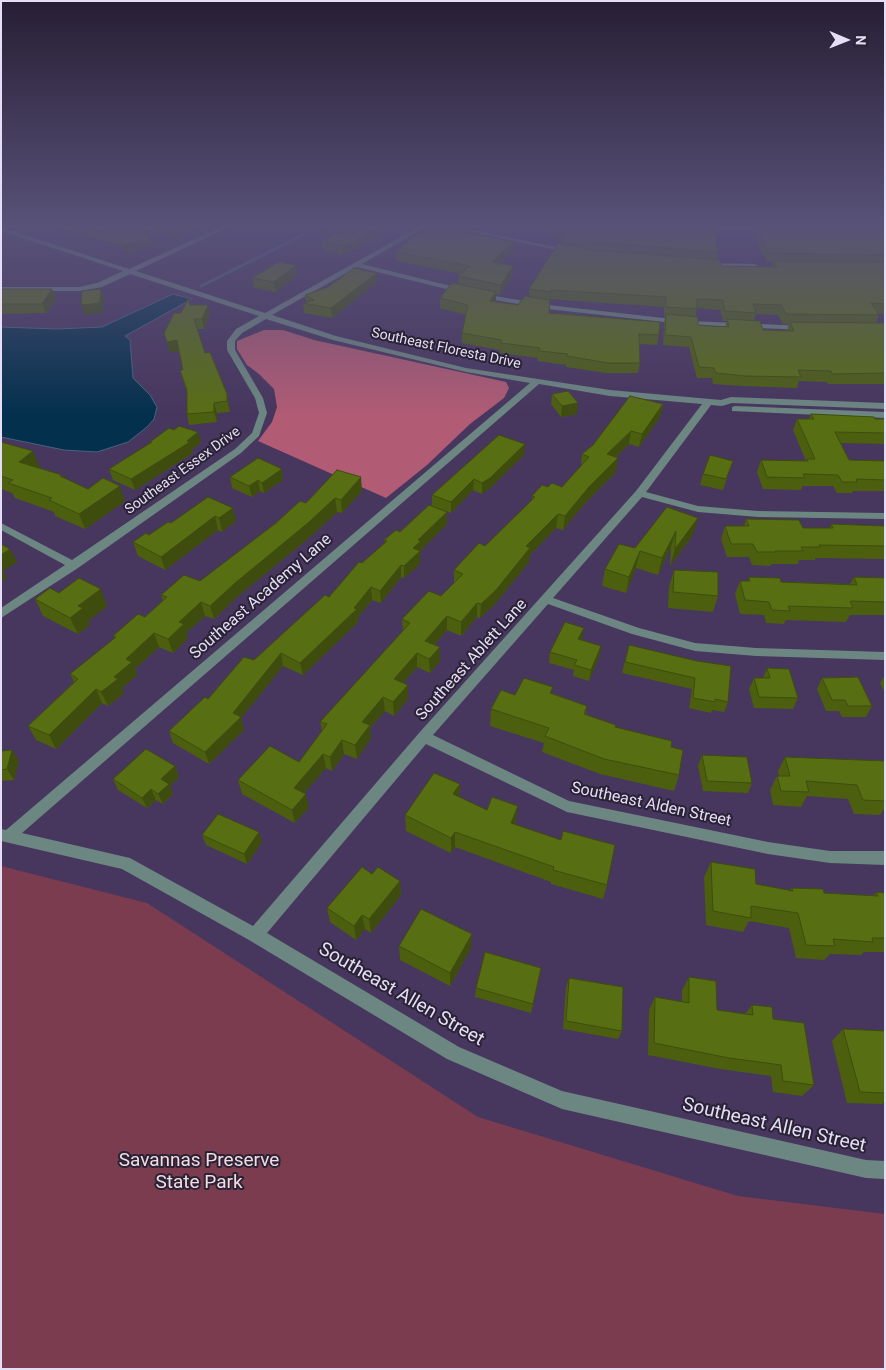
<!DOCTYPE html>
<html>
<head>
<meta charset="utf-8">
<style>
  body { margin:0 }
  #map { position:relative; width:886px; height:1370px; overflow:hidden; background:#47365e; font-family:Roboto,sans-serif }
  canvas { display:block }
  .frame { position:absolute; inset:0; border:2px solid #e6ddf6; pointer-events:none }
  .north { position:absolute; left:821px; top:15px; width:50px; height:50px; -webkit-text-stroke:4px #2a2235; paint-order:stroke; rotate:91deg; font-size:14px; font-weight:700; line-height:20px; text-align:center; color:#e6ddf6 }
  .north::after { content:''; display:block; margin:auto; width:18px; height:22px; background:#e6ddf6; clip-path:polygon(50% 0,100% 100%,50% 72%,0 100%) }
</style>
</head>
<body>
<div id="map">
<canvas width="886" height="1370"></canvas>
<div class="frame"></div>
<div class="north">N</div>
</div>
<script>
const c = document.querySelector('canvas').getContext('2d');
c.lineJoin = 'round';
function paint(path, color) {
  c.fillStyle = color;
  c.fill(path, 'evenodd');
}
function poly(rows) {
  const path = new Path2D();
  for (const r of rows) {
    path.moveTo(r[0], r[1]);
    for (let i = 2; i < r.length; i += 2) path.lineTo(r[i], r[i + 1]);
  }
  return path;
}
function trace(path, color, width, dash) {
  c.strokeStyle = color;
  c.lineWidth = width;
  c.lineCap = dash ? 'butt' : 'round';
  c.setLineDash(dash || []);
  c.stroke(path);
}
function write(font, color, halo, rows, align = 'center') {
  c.font = font + ' Roboto,sans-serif';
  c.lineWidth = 4;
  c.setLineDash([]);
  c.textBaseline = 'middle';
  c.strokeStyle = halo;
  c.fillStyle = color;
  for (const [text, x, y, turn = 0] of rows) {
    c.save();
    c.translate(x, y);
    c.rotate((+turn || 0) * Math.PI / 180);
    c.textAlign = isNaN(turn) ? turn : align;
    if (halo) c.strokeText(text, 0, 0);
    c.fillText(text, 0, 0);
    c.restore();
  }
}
paint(poly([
  [1,866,147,903,478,1117,738,1196,885,1214,885,1369,1,1369]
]), '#7a3c4e');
paint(poly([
  [264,330,283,330,314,340,506,382,509,388,504,398,470,424,427,465,386,498,258,441,272,422,277,407,274,389,259,374,247,365,237,349,237,341]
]), '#b15b74');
const water = poly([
  [173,294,192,299,125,336,130,340,133,378,150,395,157,407,154,419,147,427,128,442,97,452,64,450,1,437,1,327,57,329,102,327,173,294]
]);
paint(water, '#03304d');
trace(water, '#476480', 1);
trace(poly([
  [201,286,323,225]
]), '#476480', 3);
paint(poly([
  [225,225,233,225,136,271,265,313,422,225,429,225,362,264,483,294,548,305,690,321,805,326,809,328,805,330,690,325,548,309,483,298,357,267,272,315,336,336,466,368,610,390,721,400,731,397,885,403,885,409,732,403,722,406,711,405,646,492,698,506,758,511,885,513,885,519,758,517,698,512,642,497,553,598,639,628,695,643,756,648,885,652,885,660,756,656,695,651,632,634,548,604,433,735,569,801,768,842,830,851,885,851,885,865,830,863,768,854,567,812,426,744,267,933,459,1047,562,1091,866,1160,885,1161,885,1179,866,1178,562,1109,447,1059,249,940,122,869,1,841,1,829,6,830,530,383,466,372,333,340,266,319,242,333,235,341,235,350,263,398,267,413,259,436,241,453,78,568,1,618,1,608,65,565,1,530,1,523,72,560,235,449,252,433,259,413,255,398,227,350,227,341,236,329,259,316,130,274,102,287,79,291,1,291,1,287,79,287,97,283,123,271,1,231,1,227,129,269,225,225],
  [539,384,610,396,702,404,636,491,419,733,253,926,130,858,22,833,539,384],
  [438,225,449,225,574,251,571,253,438,225],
  [705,263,755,264,758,266,755,268,703,266,702,265,705,263],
  [735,406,885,412,885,418,732,411,732,407,735,406]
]), '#6c8782');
paint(poly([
  [52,225,202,225,175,238,142,229,150,239,152,248,126,253,120,245,53,227],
  [350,225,388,225,388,230,356,250,353,249,343,255,323,250,322,241],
  [434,225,477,225,473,228,465,226,465,232,514,242,513,251,500,264,513,266,512,276,500,295,496,294,495,302,518,305,529,297,529,289,562,244,562,238,549,236,550,227,552,225,878,225,885,233,885,314,878,314,879,315,876,323,885,324,885,384,828,384,827,382,799,381,797,388,742,386,713,384,712,378,697,378,689,347,663,345,664,324,665,317,664,316,664,307,550,299,549,313,659,335,657,345,639,344,640,363,638,373,607,373,566,367,566,365,538,361,538,358,500,353,500,350,462,343,462,333,466,315,440,308,440,298,458,284,458,276,461,274,396,261,396,252],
  [715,230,751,231,767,262,773,262,772,267,721,266,717,259,718,252],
  [697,308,720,310,723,321,727,321,725,327,698,325,696,317],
  [756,314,778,315,783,324,789,324,787,331,763,330,754,321],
  [296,265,297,275,276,292,254,288,252,278],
  [377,273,377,282,332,318,304,313,303,303,306,302,305,295],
  [1,289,52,289,56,299,46,313,1,314],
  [190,305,210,315,204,329,197,329,205,353,227,394,229,405,230,412,217,413,217,422,189,425,187,414,187,393,180,370,183,370,179,351,170,352,164,333,181,313],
  [552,394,577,414,561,417,551,404],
  [663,404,660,417,639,447,629,444,616,457,616,472,586,502,563,530,556,528,530,555,529,562,495,604,480,618,477,617,461,636,447,630,434,645,440,661,430,673,417,667,403,683,408,685,408,699,394,716,385,711,370,728,371,738,357,759,344,754,332,771,326,768,304,793,309,807,295,823,242,794,238,780,299,762,322,731,320,722,403,631,402,619,441,596,454,583,454,570,485,546,532,500,532,496,548,487,562,487,581,466,582,454],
  [811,414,875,419,885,419,885,444,841,443,849,460,885,461,885,491,853,491,852,493,837,493,833,486,802,486,801,490,763,489,757,472,761,460,806,461,793,430,797,419,809,419],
  [1,442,40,467,38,468,62,475,63,477,88,489,125,501,85,529,55,516,54,512,15,498,12,493,1,489],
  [150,442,201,443,192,449,193,453,135,490,113,480,109,469,150,443],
  [524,455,490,488,482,494,473,490,451,513,432,506,432,495],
  [733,461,723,490,700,485,703,474],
  [230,477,283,480,264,493,260,491,252,497,232,488],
  [362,491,342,513,337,512,310,537,238,596,214,619,205,616,186,633,188,638,173,653,159,647,135,669,137,675,122,688,124,693,108,706,102,703,56,749,36,740,28,726,74,682,70,674,115,639,113,636,145,617,163,601,161,595,200,581,306,503],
  [667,507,693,535,670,566,671,547,658,575,636,568,626,593,602,586,605,569,635,548],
  [233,508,236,521,222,532,218,530,165,570,138,556,133,542,149,535],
  [447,512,447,524,421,550,421,553,420,554,420,564,404,578,401,577,381,603,372,600,358,617,358,622,303,675,283,666,241,718,244,730,209,764,173,743,169,731,208,699,329,597,362,563,385,543,384,540,400,532],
  [746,519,803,528,830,528,831,524,885,526,885,559,815,558,815,560,799,560,798,564,771,564,771,566,752,565,749,557,727,557,721,539,725,526,744,526],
  [674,570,718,596,713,612,668,608,669,587],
  [749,577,781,582,850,584,854,577,885,578,885,617,884,615,850,615,846,622,786,620,784,624,766,623,764,615,740,614,735,594,740,581,748,581],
  [59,593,107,606,88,621,90,625,78,634,43,616,35,599],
  [582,639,581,640,601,646,599,657,589,681,573,676,574,670,549,663,550,652],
  [629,645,697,661,728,702,724,712,712,710,711,713,689,708,692,689,622,673],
  [767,668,798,698,793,709,754,708,749,689,754,678,763,678],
  [885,675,885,693,880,683],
  [822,678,872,706,866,717,842,717,839,711,826,711,817,689],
  [552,693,587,706,586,714,616,728,671,747,679,775,674,791,600,774,542,752,544,743,490,726,491,709,515,695],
  [1,751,19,761,14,780,1,781],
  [702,755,752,783,748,793,703,791,698,766],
  [785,757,885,761,885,808,880,815,854,814,848,799,807,796,801,807,773,805,770,790,777,776,779,776,778,771],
  [175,766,179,777,170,786,173,794,163,804,156,800,147,808,118,790,113,779],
  [460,784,459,797,487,810,516,821,515,824,607,885,603,899,551,884,551,882,455,847,451,853,406,831,405,815],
  [202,835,262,842,247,864,206,845],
  [711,862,756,884,790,890,792,888,824,893,874,896,876,892,885,893,885,952,864,952,861,955,830,954,824,960,796,958,789,928,749,921,743,932,706,925,704,877],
  [372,874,400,881,401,895,371,933,365,929,356,940,330,922,327,908],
  [399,946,471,948,450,986,400,960],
  [541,968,531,1013,475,997,476,988],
  [689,977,717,1010,745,1014,752,1005,773,1019,814,1085,802,1096,773,1092,771,1076,720,1069,648,1055,649,1010,655,997,682,1002,682,990],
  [569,978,622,1031,618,1039,563,1029,566,987],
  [843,1029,885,1031,885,1102,882,1104,847,1103,832,1041]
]), '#4c5f0f');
paint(poly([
  [181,225,202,225,175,238,173,229],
  [382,225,388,225,388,230,356,250,355,241],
  [465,225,465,233,457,230],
  [150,239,152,248,126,253,123,244],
  [352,240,353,249,343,255,342,246],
  [514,242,513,251,492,272,492,262],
  [296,265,297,275,276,292,274,282],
  [513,266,512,276,500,295,501,285],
  [377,273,377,282,332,318,331,308],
  [52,289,56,299,46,313,42,304],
  [101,289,104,299,103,313,84,315,81,305],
  [496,292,496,302,490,311,490,301],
  [208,305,210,315,204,329,202,319],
  [177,340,179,351,170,352,167,342],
  [227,394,229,405,230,412,227,401],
  [214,403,217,413,217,422,214,412],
  [578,403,577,414,561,417,562,406],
  [663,404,660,417,639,447,642,434],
  [631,431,629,444,605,467,607,454],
  [198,432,201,443,192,449,193,453,135,490,131,479],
  [525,444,524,455,490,488,482,494,482,483],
  [33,451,40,467,26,477,19,462],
  [618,458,616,472,586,502,563,530,565,516,588,488],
  [282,469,283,480,264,493,262,483],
  [361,477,362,491,342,513,341,500],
  [474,479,473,490,451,513,451,502],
  [258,480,260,491,252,497,249,486],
  [120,486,125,501,85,529,79,514],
  [335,498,337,512,310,537,238,596,214,619,210,606,235,583],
  [233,508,236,521,222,532,219,518],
  [447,512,447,524,421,550,421,553,420,554,420,564,404,578,404,566,418,540],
  [558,514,556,528,530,555,529,562,495,604,480,618,481,604,526,546],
  [215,516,218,530,165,570,161,557],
  [698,518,693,535,670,566,675,549],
  [676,531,671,547,658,575,662,558],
  [10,549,17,562,3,571,7,578,1,582,1,555],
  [640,551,636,568,626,593,629,577],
  [401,565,401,577,381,603,380,591],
  [371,587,372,600,358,617,358,622,303,675,300,663,354,608],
  [101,589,107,606,88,621,90,625,78,634,70,618,78,606],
  [201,602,205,616,186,633,188,638,173,653,168,639,179,622],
  [477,603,477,617,461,636,461,622],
  [447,616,447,630,425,655,425,641],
  [584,628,582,639,576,650,578,639],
  [154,633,159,647,135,669,137,675,122,688,124,693,108,706,101,692,126,659],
  [601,646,599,657,589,681,591,670],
  [440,647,440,661,430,673,429,659],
  [281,653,283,666,241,718,244,730,209,764,205,752,233,713],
  [417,653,417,667,394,693,394,679],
  [408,685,408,699,394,716,393,702],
  [96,689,102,703,56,749,49,735],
  [383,697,385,711,370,728,371,738,357,759,355,745,362,722],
  [342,740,344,754,332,771,330,757],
  [12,750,19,761,14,780,7,769],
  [323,754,326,768,297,801,294,788],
  [175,766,179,777,170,786,173,794,163,804,158,794,161,779],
  [460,784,459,800,453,794],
  [151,789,156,800,147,808,142,798],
  [306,794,309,807,295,823,292,810],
  [518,806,516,821,509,838,511,823],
  [259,832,262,842,247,864,244,854],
  [455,832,455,847,451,853,451,838],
  [400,881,401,895,371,933,369,919],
  [362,915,365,929,356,940,354,926],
  [472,934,471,948,450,986,450,973]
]), '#3e4d0d');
const building = poly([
  [75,225,138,225,150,239,123,244,117,236,75,225],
  [158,225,181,225,173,229,158,225],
  [350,225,382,225,355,241,352,240,342,246,322,241,350,225],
  [434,225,465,225,457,230,514,242,492,262,513,266,501,285,458,276,470,266,396,252,427,226,432,226,434,225],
  [552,225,714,225,718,252,593,242,563,236,567,230,550,227,552,225],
  [754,225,878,225,885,233,885,247,882,247,885,249,885,255,769,253,754,225],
  [558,243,593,250,720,260,721,266,777,267,773,261,885,262,885,304,871,303,879,315,786,314,781,305,753,304,756,313,725,311,723,300,697,299,697,309,666,307,666,297,551,290,551,292,529,289,558,243],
  [279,262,296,265,274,282,252,278,279,262],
  [354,268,377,273,331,308,303,303,314,300,305,295,328,287,354,268],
  [452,283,496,292,490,301,518,305,525,296,550,300,549,313,660,322,659,335,639,334,640,363,608,363,567,356,568,354,539,351,540,348,501,343,502,340,462,333,468,305,440,298,452,283],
  [1,289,52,289,42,304,1,304,1,289],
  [101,289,100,303,81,305,82,291,101,289],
  [188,299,190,305,208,305,202,319,194,319,205,353,210,352,227,394,227,401,214,403,214,412,187,414,187,390,180,370,183,370,177,340,167,342,164,333,174,313,181,313,188,299],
  [666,314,698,317,698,325,729,327,727,319,760,321,763,330,794,331,790,322,884,323,885,324,885,373,832,374,831,371,798,370,801,377,745,376,716,373,714,368,699,367,691,337,665,335,666,314],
  [568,391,578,403,562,406,552,394,568,391],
  [630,396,663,404,642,434,631,431,607,454,618,458,588,488,565,516,558,514,526,546,530,548,496,590,481,604,477,603,461,622,447,616,425,641,440,647,429,659,417,653,394,679,408,685,393,702,383,697,362,722,370,725,355,745,342,740,330,757,323,754,294,788,306,794,292,810,238,780,270,746,299,762,327,724,320,722,410,623,402,619,429,591,441,596,463,574,454,570,479,543,485,546,535,497,532,496,542,485,548,487,552,483,562,487,589,457,582,454,593,445,630,396],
  [811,414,874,417,875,419,885,419,885,433,835,432,849,460,885,461,885,480,856,479,857,482,842,482,838,475,803,474,805,478,767,477,761,460,808,461,807,459,815,459,797,419,814,419,811,414],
  [179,426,198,432,187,441,190,442,131,479,109,469,152,442,150,442,169,428,174,430,179,426],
  [499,435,525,444,490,478,482,483,474,479,451,502,432,495,499,435],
  [1,442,33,451,19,462,62,475,60,476,88,489,103,478,120,486,79,514,49,500,52,498,8,483,13,480,1,476,1,442],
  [710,455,733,461,726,479,703,474,710,455],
  [258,458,282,469,262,483,258,480,249,486,230,477,258,458],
  [337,470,361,477,341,500,335,498,308,523,235,583,210,606,201,602,179,622,184,624,168,639,154,633,126,659,132,662,114,677,118,679,101,692,96,689,49,735,28,726,78,679,70,674,116,637,113,636,138,614,145,617,167,597,161,595,184,575,200,581,276,523,300,501,306,503,337,470],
  [208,497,233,508,219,518,215,516,161,557,133,542,146,533,149,535,168,522,171,523,208,497],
  [429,505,447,512,418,540,421,541,413,548,420,551,404,566,401,565,380,591,371,587,354,608,357,609,300,663,281,653,233,713,241,717,205,752,169,731,205,697,208,699,244,657,254,660,325,595,329,597,359,562,362,563,387,541,384,540,396,530,400,532,429,505],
  [667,507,698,518,675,549,676,531,662,558,640,551,629,577,605,569,619,544,635,548,667,507],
  [746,519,799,520,803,528,833,528,831,524,885,526,885,546,819,545,820,547,801,547,803,551,775,551,776,552,757,552,753,544,731,544,725,526,749,526,746,519],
  [1,544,10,549,1,555,1,544],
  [674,570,718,572,718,596,673,592,674,570],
  [749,577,780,578,781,582,857,585,854,577,885,578,885,602,850,601,853,608,788,606,790,611,772,610,769,602,745,600,740,581,750,581,749,577],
  [79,578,101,589,78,606,83,608,70,618,35,599,50,588,59,593,79,578],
  [565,622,584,628,578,639,601,646,591,670,574,665,577,660,550,652,565,622],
  [629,645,697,661,731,666,728,702,715,699,715,702,693,698,695,678,625,662,629,645],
  [767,668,789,669,798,698,759,697,754,678,770,678,767,668],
  [858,677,872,706,848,706,845,700,832,700,822,678,858,677],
  [524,678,553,687,550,693,587,706,584,714,616,725,615,727,672,741,671,747,683,750,679,775,604,759,545,736,549,728,491,709,501,690,515,695,524,678],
  [146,749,175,766,161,779,169,784,158,794,151,789,142,798,113,779,146,749],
  [12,750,7,769,1,770,1,751,12,750],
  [702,755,747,757,752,783,707,781,702,755],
  [785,757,885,761,885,801,863,800,857,785,806,781,809,792,781,791,777,776,790,776,785,757],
  [434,773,460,784,453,794,487,810,492,797,518,806,511,823,561,840,563,831,615,845,607,885,553,870,554,867,455,832,451,838,405,815,434,773],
  [218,814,259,832,244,854,202,835,218,814],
  [711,862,755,869,756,884,793,891,792,888,823,889,824,893,878,896,876,892,885,893,885,938,872,938,873,942,833,939,835,946,806,945,798,913,751,906,751,918,713,911,711,862],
  [362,867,372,874,378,867,400,881,369,919,362,915,354,926,327,908,362,867],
  [421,909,472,934,450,973,399,946,421,909],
  [485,952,541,968,533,1004,476,988,485,952],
  [689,977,716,981,717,1010,753,1015,752,1005,772,1007,773,1019,804,1023,814,1085,783,1081,781,1065,729,1058,654,1043,655,997,689,1003,689,977],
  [569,978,623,987,622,1031,566,1021,569,978],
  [843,1029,885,1031,885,1093,860,1092,843,1029]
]);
paint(building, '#586e12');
trace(building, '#3e4d0d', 1);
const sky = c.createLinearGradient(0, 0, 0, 416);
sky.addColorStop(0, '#271e34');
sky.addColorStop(0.54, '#585279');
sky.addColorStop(1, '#58527900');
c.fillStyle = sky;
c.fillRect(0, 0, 886, 416);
write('14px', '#e6ddf6', '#2a2235', [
  ["Southeast Floresta Drive",446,349,12],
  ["Southeast Essex Drive",183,471,-36]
]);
write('16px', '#e6ddf6', '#2a2235', [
  ["Southeast Academy Lane",261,597,-41],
  ["Southeast Ablett Lane",472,660,-48],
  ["Southeast Alden Street",651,805,12]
]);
write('19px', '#e6ddf6', '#2a2235', [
  ["Southeast Allen Street",401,995,30],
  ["Southeast Allen Street",774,1126,13]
]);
write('19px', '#f5dce1', '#2a2235', [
  ["Savannas Preserve",199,1161],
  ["State Park",199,1183]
]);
</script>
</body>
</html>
